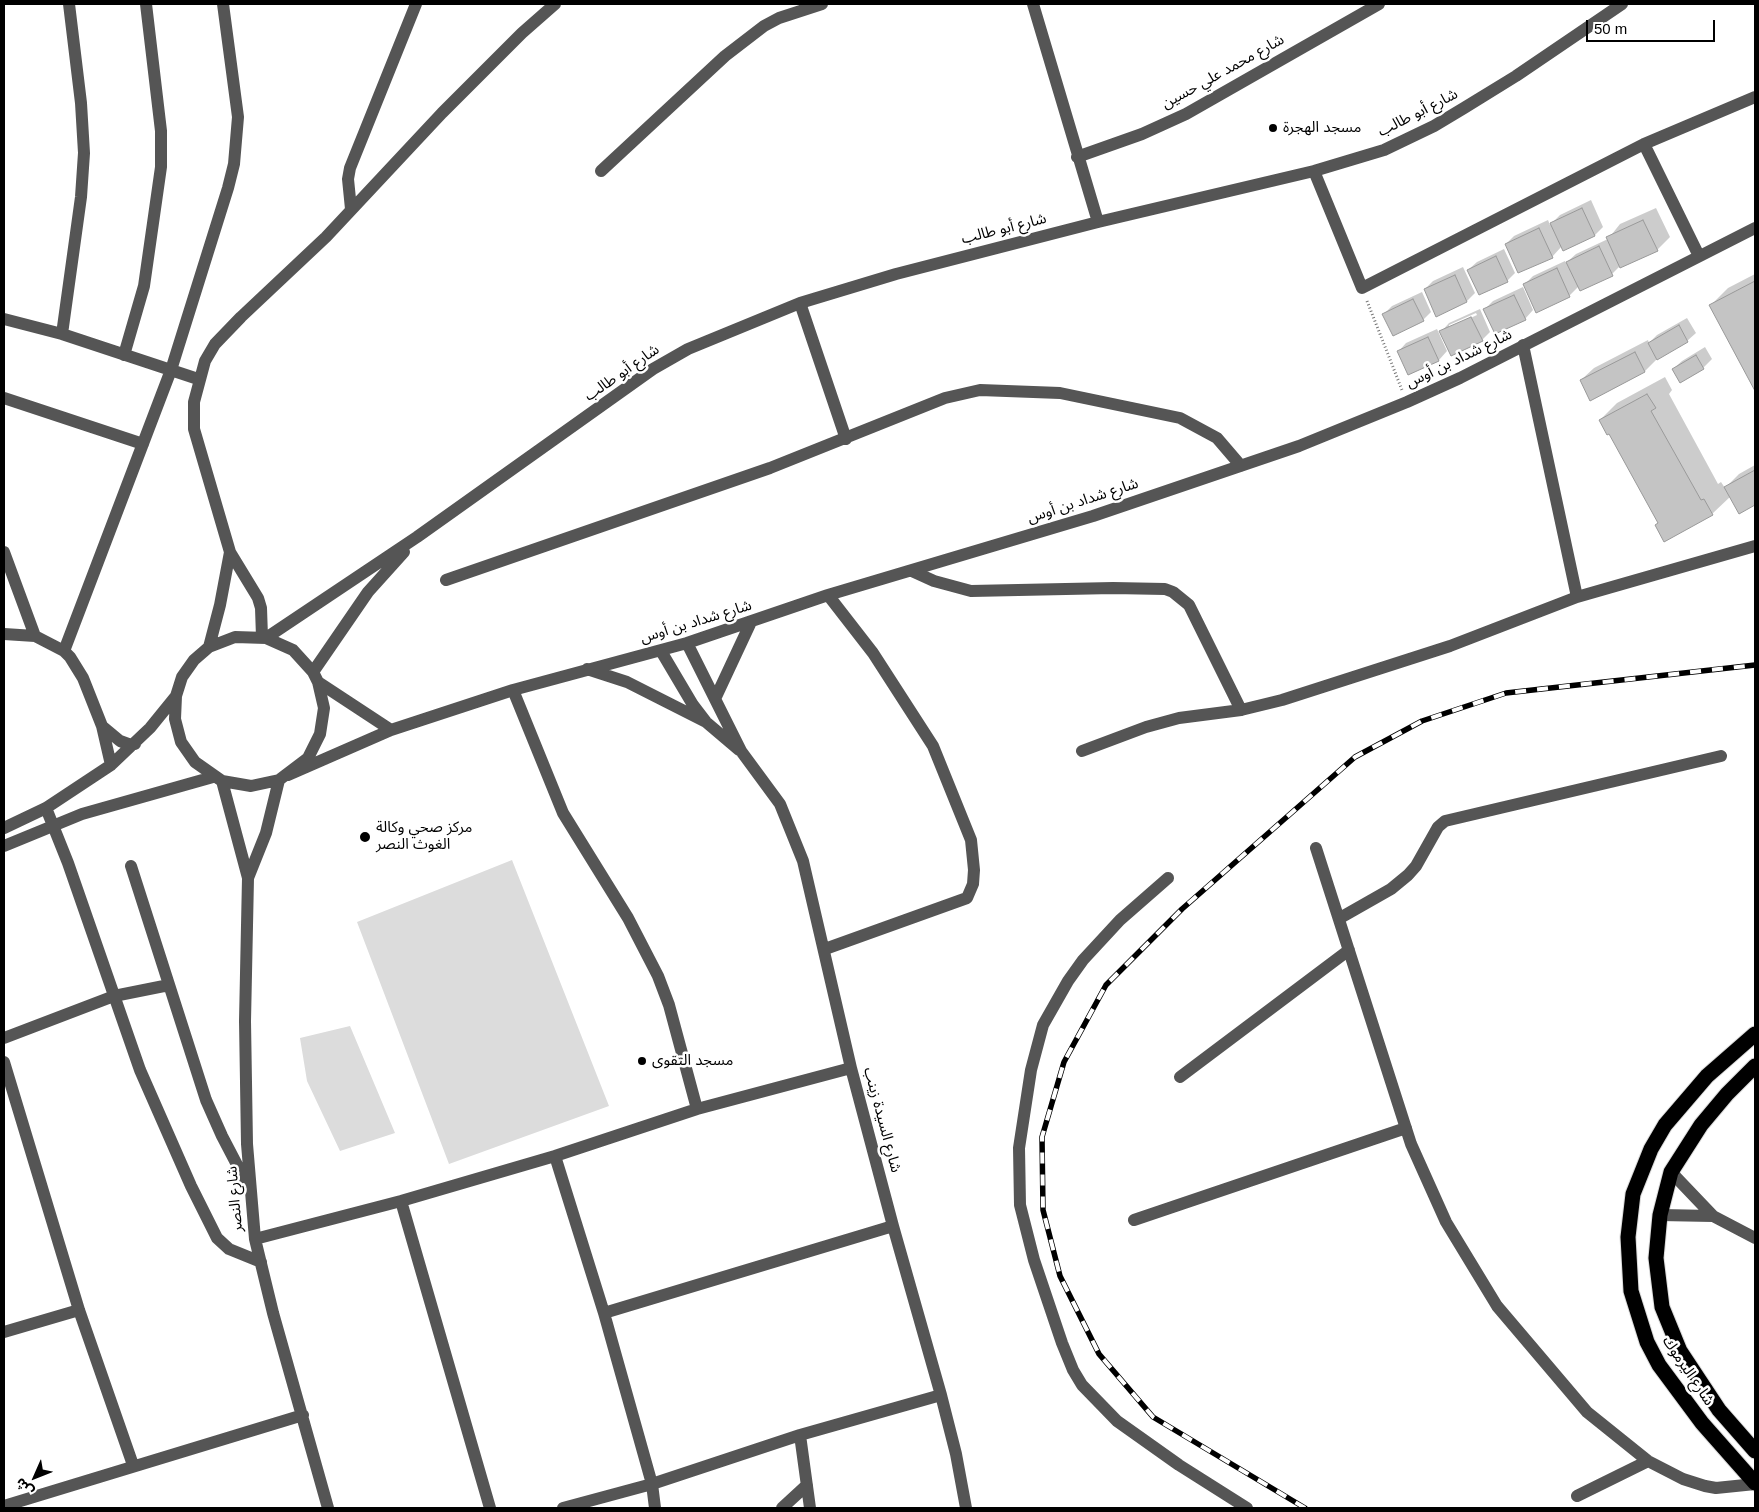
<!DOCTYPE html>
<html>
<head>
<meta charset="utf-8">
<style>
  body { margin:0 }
  #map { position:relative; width:1759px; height:1512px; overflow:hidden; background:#fff; font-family:Helvetica,"Noto Sans Arabic",sans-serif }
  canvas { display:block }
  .frame { position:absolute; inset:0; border:5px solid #000; pointer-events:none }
  .north { position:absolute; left:10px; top:1452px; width:50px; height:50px; -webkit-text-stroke:4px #fff; paint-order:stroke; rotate:226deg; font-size:14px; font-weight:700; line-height:20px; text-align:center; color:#000 }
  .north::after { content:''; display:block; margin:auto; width:18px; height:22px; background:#000; clip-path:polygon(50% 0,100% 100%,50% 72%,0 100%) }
  .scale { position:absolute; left:1586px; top:20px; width:129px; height:22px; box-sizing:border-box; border:2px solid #000; border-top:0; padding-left:6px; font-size:15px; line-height:18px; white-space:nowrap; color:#000; -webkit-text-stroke:4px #fff; paint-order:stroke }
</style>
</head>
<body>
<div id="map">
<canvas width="1759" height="1512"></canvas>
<div class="frame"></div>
<div class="north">ش</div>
<div class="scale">50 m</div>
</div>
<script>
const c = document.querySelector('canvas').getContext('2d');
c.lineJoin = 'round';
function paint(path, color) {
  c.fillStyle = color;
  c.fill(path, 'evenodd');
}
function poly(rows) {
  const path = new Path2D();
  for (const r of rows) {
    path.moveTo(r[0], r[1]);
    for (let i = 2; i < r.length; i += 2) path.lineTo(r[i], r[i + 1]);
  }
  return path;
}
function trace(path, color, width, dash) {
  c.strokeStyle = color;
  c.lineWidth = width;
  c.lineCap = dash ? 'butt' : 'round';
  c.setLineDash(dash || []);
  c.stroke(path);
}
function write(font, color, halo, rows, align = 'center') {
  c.font = font + ' Helvetica,"Noto Sans Arabic",sans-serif';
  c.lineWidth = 5;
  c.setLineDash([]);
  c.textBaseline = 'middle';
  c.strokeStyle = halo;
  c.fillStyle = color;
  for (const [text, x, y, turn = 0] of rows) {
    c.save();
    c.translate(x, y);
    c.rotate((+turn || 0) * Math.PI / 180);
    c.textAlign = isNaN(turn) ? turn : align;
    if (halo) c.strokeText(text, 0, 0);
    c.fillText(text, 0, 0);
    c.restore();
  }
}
paint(poly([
  [512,860,609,1106,449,1164,357,922],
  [350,1026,395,1133,340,1151,307,1081,300,1038]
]), '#dcdcdc');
paint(poly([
  [1591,200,1603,227,1595,235,1564,249,1562,246,1552,257,1506,244,1514,236,1548,220,1550,225,1560,215],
  [1656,208,1670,237,1657,250,1620,266,1612,274,1580,289,1579,286,1569,296,1525,284,1533,276,1565,261,1566,263,1576,254,1608,239,1620,224],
  [1504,249,1515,273,1507,281,1468,270,1477,262],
  [1463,267,1475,293,1467,301,1425,289,1433,281],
  [1755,274,1755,388,1711,305,1728,288],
  [1523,287,1533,310,1525,319,1485,309,1493,301],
  [1422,292,1431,312,1423,320,1384,314,1392,306],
  [1480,309,1490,332,1482,340,1441,332,1449,323],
  [1476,313,1477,315,1449,328,1449,325],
  [1687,318,1696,333,1687,341,1658,358,1645,371,1591,399,1581,380,1594,368,1648,340,1649,343,1657,335],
  [1437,329,1447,351,1439,360,1409,374,1398,352,1406,343],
  [1705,347,1712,359,1703,368,1680,381,1673,369,1682,361],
  [1665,377,1672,390,1669,394,1718,484,1721,482,1725,488,1739,474,1755,465,1755,504,1739,512,1731,496,1712,514,1659,523,1610,432,1600,420,1617,403]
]), '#0003');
const building = poly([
  [1582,208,1595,236,1563,251,1550,223,1582,208],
  [1643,220,1658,251,1620,268,1606,237,1643,220],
  [1539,228,1553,258,1518,273,1505,244,1539,228],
  [1599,246,1613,276,1580,291,1566,262,1599,246],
  [1496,256,1508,282,1479,295,1467,270,1496,256],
  [1557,268,1570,297,1536,313,1523,284,1557,268],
  [1455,275,1467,302,1436,317,1424,289,1455,275],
  [1755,281,1755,391,1709,305,1755,281],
  [1514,295,1526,320,1495,334,1483,309,1514,295],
  [1413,299,1424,321,1393,336,1382,314,1413,299],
  [1471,317,1483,341,1451,356,1439,331,1471,317],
  [1679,325,1688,342,1657,360,1648,343,1679,325],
  [1428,337,1439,361,1408,375,1397,351,1428,337],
  [1635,352,1645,372,1590,401,1580,380,1635,352],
  [1696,355,1704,369,1680,383,1672,369,1696,355],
  [1647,394,1656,408,1651,411,1701,500,1704,499,1713,515,1664,542,1655,525,1658,523,1609,434,1607,435,1599,420,1647,394],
  [1755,470,1755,505,1739,514,1724,487,1755,470]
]);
paint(building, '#c4c4c4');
trace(building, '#999', 1);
const highway = poly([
  [1755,1034,1707,1076,1665,1125,1651,1149,1633,1194,1628,1237,1631,1291,1647,1342,1659,1365,1702,1423,1755,1483],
  [1755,1066,1727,1094,1701,1125,1671,1172,1660,1215,1656,1258,1662,1307,1680,1351,1719,1410,1755,1451]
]);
trace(highway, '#dbdbdb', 17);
trace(poly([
  [1367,301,1402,390]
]), '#777', 3, [1, 2.5]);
trace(poly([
  [1033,4,1098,222],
  [1644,144,1699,256],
  [1077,157,1142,134,1186,114,1379,4],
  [601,171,725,56,764,26,779,18,822,4],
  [1314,171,1362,288,1644,144,1755,97],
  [351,209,348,179,350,168,416,4],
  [800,303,846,439],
  [4,319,62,334,198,379],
  [62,334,81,197,84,153,81,103,69,4],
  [1523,345,1577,597],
  [124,355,144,286,161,167,161,131,146,4],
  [4,398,143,444],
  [4,552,35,636],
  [912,571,934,581,971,591,1113,588,1165,589,1173,592,1189,605,1241,710],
  [446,580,770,468,945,398,980,390,1060,393,1180,418,1217,438,1241,466],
  [4,634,35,636,64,651,70,657,83,678,102,726,111,765],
  [262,637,261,608,258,598,230,552,194,429,194,402,205,361,215,344,241,317,326,237,442,113,522,33,555,4],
  [266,638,417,537,653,369,688,349,800,303,896,274,1098,222,1314,171,1384,150,1434,126,1464,108,1516,76,1622,4],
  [687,643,741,751,780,804,803,861,851,1068,893,1226,941,1395,956,1454,966,1508],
  [209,647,220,605,230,552],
  [64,651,171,370,228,188,234,164,238,117,223,4],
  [661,651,693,705,706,722,739,750],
  [587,669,627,682,706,722],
  [313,672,368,592,404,552],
  [318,682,391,730],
  [513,690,563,813,628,918,658,976,669,1005,697,1109],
  [715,699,751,622],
  [102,726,120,741,131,745,135,744],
  [1082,751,1146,727,1179,718,1241,710,1282,700,1450,646,1577,597,1755,546],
  [288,775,391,730,513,690,687,643,828,595,1093,516,1299,446,1407,402,1460,378,1755,228],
  [222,781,248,878,245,1021,247,1144,255,1239,273,1313,328,1508],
  [46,808,68,863,140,1070,191,1186,217,1238,229,1249,261,1262],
  [4,828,46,808,111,765,150,728,176,696,182,677,194,660,209,647,235,637,266,638,293,650,313,672,318,682,324,708,320,734,308,758,279,780,251,786,222,781,195,762,181,742,175,719,176,696],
  [4,846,82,814,213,777],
  [1316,848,1411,1144,1446,1222,1497,1306,1587,1412,1648,1461,1683,1479,1705,1486,1716,1488,1755,1484],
  [131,866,206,1100,222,1136,246,1182],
  [248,878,266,833,279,780],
  [1168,878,1120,920,1083,960,1068,981,1043,1025,1031,1070,1019,1148,1020,1205,1034,1260,1062,1343,1073,1370,1082,1385,1117,1421,1179,1465,1247,1508],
  [1340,918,1391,889,1408,875,1416,866,1438,827,1445,821,1721,756],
  [825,949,967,898,973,884,974,870,971,840,933,746,873,653,828,595],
  [4,1038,114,996,169,985],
  [4,1062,79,1310,133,1465],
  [1180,1077,1349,950],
  [555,1156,604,1313,652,1484,655,1508],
  [1671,1172,1713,1216,1755,1238],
  [401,1201,490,1508],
  [1660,1215,1713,1216],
  [1134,1220,1406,1128],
  [255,1239,401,1201,555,1156,697,1109,851,1068],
  [604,1313,893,1226],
  [4,1332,79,1310],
  [800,1435,810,1508],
  [1577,1496,1648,1461],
  [4,1506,303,1415],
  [563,1508,652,1484,800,1435,941,1395],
  [782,1508,807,1485]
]), '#555', 12);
trace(highway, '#000', 15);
const rail = poly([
  [1305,1508,1153,1417,1099,1354,1060,1276,1043,1210,1042,1137,1064,1062,1106,985,1182,909,1355,757,1422,721,1506,693,1755,665]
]);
trace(rail, '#000', 5.5);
trace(rail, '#fff', 4, [11]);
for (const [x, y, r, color] of [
  [1273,128,5,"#000"],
  [365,837,6,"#000"],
  [642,1061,5,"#000"]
]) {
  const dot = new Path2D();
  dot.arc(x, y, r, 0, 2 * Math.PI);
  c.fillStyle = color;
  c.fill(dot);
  trace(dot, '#fff', 2);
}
write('15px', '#000', '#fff', [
  ["شارع محمد علي حسين",1223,72,-29],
  ["شارع أبو طالب",1418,113,-27],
  ["شارع أبو طالب",1004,229,-14],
  ["شارع شداد بن أوس",1459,359,-26],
  ["شارع أبو طالب",622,373,-35],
  ["شارع شداد بن أوس",1083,501,-18],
  ["شارع شداد بن أوس",696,622,-17],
  ["شارع السيدة زينب",882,1120,75],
  ["شارع النصر",235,1199,-95],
  ["شارع اليرموك",1688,1371,56]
]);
write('15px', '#000', '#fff', [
  ["مسجد الهجرة",1283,128],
  ["مركز صحي وكالة",376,828],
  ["الغوث النصر",376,845],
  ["مسجد التقوى",652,1061]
], 'left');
</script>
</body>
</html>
